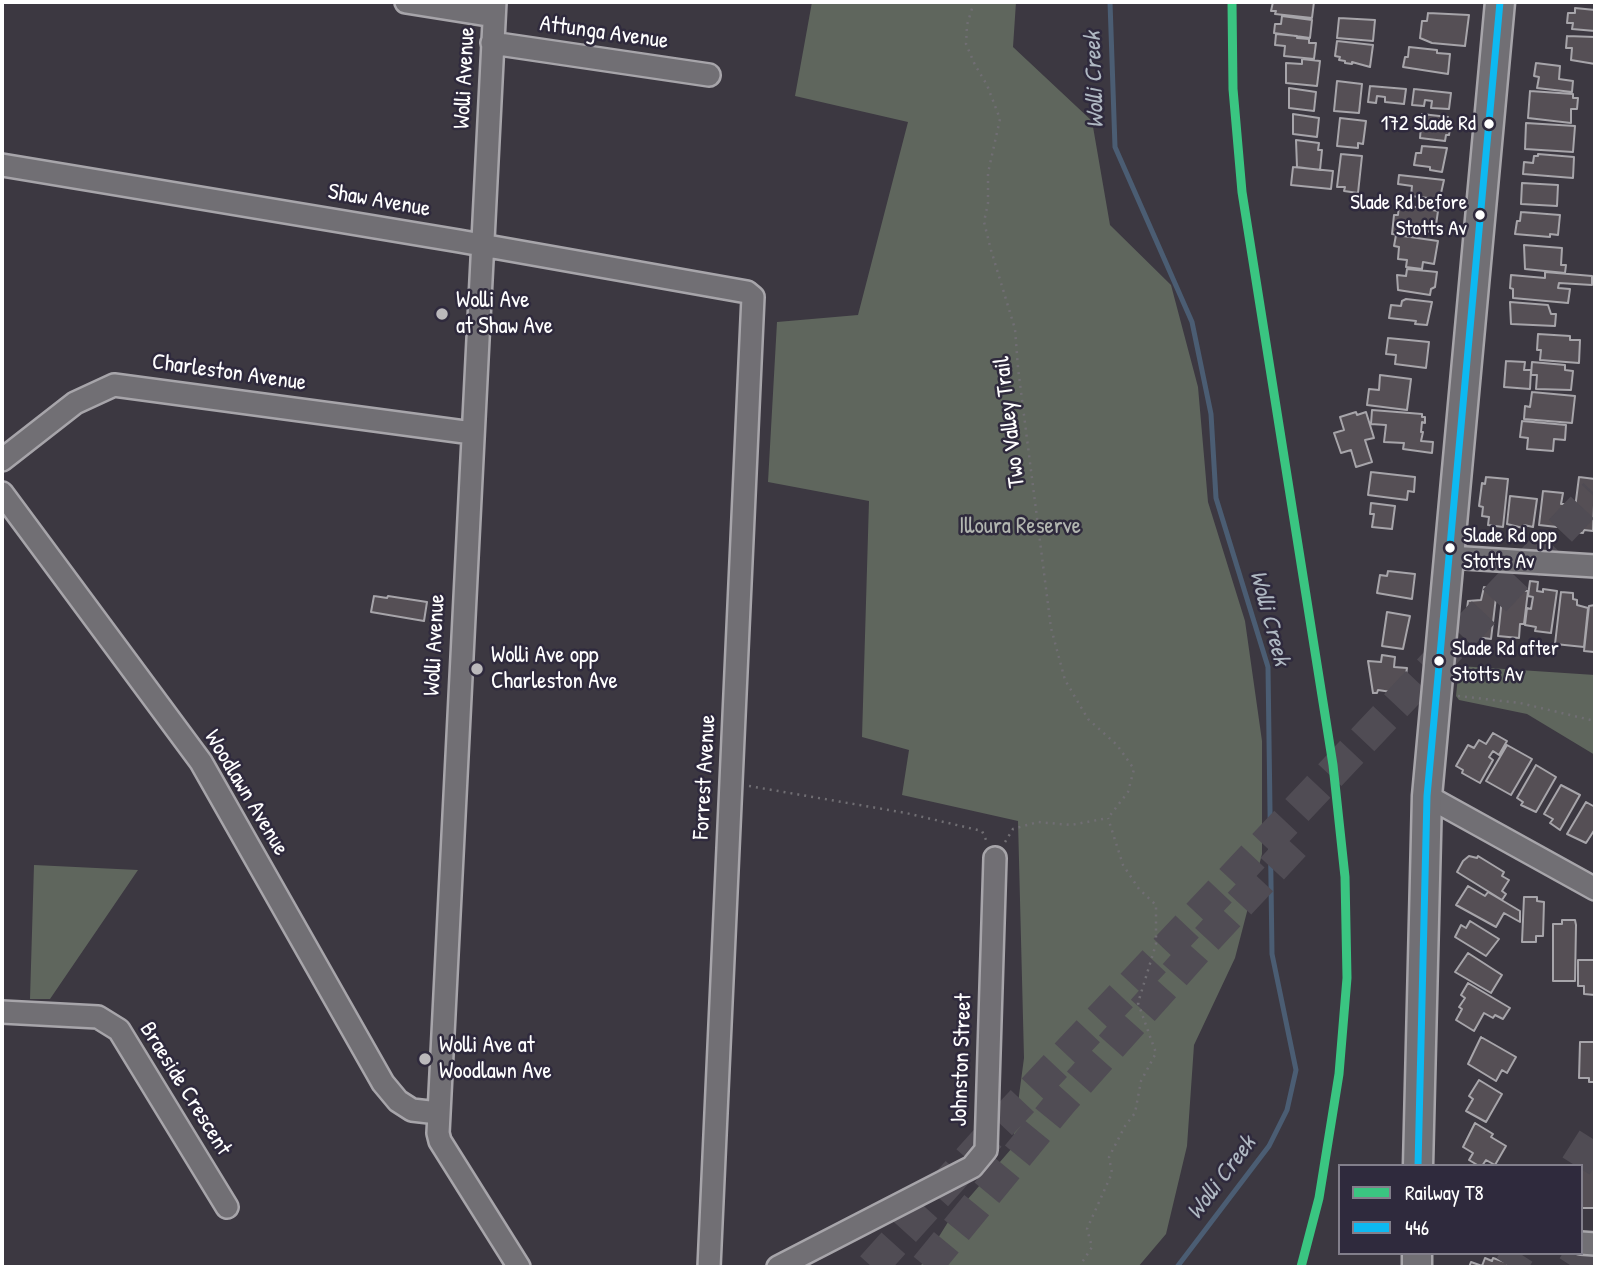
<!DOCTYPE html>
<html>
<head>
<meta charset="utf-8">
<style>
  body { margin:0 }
  #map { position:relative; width:1597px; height:1269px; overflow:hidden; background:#3c3841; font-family:"Patrick Hand",sans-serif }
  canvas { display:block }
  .frame { position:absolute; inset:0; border:4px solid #fff; pointer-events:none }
  .legend { position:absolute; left:1338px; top:1164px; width:245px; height:91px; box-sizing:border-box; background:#2f2a3d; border:2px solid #827f8b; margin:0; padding:9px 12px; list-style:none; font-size:21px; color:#fff }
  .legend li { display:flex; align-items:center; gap:14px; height:35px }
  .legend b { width:35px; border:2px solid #827f8b }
</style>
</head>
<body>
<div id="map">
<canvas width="1597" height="1269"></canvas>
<div class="frame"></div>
<ul class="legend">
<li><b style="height:9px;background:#3ac581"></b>Railway T8</li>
<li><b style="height:9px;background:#0db9f1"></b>446</li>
</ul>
</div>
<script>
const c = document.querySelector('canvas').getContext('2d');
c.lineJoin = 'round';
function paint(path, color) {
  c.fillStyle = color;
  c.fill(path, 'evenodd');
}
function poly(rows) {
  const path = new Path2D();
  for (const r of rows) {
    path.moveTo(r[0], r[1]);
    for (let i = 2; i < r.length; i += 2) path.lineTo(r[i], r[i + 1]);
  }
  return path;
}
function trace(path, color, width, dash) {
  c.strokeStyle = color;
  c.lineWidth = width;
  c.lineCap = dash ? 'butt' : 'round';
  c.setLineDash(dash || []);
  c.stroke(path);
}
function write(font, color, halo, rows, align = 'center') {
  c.font = font + ' "Patrick Hand",sans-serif';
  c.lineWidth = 5;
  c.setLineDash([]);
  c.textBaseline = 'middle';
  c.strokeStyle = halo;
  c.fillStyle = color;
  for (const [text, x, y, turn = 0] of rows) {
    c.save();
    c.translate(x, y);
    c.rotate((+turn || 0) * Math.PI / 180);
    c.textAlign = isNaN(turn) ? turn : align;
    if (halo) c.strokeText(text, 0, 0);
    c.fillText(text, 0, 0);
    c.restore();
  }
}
paint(poly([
  [812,2,1016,2,1013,47,1092,121,1110,225,1171,285,1198,387,1208,502,1245,621,1262,741,1262,854,1235,958,1194,1045,1187,1146,1166,1234,1138,1267,920,1267,948,1222,1012,1148,1024,1058,1018,821,902,795,909,750,862,737,869,501,768,482,777,322,858,315,908,122,795,96],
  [1459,666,1595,675,1595,755,1527,714,1459,700,1456,696],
  [34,865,138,870,50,999,30,999]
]), '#5f665d');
trace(poly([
  [1110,2,1115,147,1192,322,1211,414,1216,498,1268,667,1272,954,1296,1070,1287,1110,1269,1146,1177,1267]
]), '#4b5d73', 5);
const building = poly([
  [1273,2,1314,2,1312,18,1275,14,1276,11,1271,11,1273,2],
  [1575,8,1595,10,1595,31,1572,29,1573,23,1567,23,1568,13,1575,13,1575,8],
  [1428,13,1469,15,1465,46,1432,43,1420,38,1422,21,1427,21,1428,13],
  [1282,16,1312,20,1310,38,1274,33,1275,24,1281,24,1282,16],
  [1339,18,1375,20,1373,41,1337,38,1339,18],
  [1276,34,1297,36,1297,38,1309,39,1309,43,1316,43,1314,59,1284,56,1285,46,1275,45,1276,34],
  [1567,36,1595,37,1595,64,1571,60,1572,48,1566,48,1567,36],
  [1337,41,1373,45,1370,67,1352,62,1352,64,1345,63,1345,61,1339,60,1340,57,1335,56,1337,41],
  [1409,47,1437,50,1437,53,1450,54,1448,74,1403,67,1405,57,1408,57,1409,47],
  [1302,59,1320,61,1317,86,1286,83,1286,63,1302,64,1302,59],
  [1536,63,1560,66,1559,79,1573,81,1572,92,1537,88,1539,77,1534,76,1536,63],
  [1337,81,1362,84,1359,113,1334,111,1337,81],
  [1370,86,1406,89,1404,104,1385,102,1385,97,1377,96,1376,103,1368,102,1370,86],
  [1289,88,1316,92,1314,111,1289,108,1289,88],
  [1414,89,1451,93,1449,109,1431,108,1432,101,1425,100,1424,106,1412,105,1414,89],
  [1530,91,1573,94,1573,98,1578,98,1577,109,1571,109,1571,123,1528,118,1530,91],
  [1293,114,1319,118,1317,137,1293,134,1293,114],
  [1422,114,1448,117,1447,121,1451,122,1449,135,1446,135,1445,141,1420,138,1422,114],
  [1340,118,1366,121,1363,144,1358,143,1358,148,1337,146,1340,118],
  [1526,123,1575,126,1573,152,1525,149,1526,123],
  [1296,140,1319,143,1318,150,1322,150,1320,170,1297,167,1296,140],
  [1422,146,1447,148,1442,172,1430,170,1430,167,1414,165,1416,153,1421,153,1422,146],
  [1341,154,1362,156,1358,193,1344,191,1345,187,1337,187,1341,154],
  [1538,154,1574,157,1573,178,1523,174,1524,162,1533,163,1534,156,1538,156,1538,154],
  [1293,167,1333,171,1331,189,1291,185,1293,167],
  [1399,175,1444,180,1439,202,1428,201,1428,198,1411,196,1412,186,1398,184,1399,175],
  [1522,183,1558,185,1557,206,1521,204,1522,183],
  [1399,204,1438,211,1435,232,1409,230,1409,236,1392,234,1394,215,1398,215,1399,204],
  [1521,212,1560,215,1558,235,1550,234,1550,237,1515,234,1517,221,1520,221,1521,212],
  [1396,235,1438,241,1434,264,1423,262,1422,269,1406,267,1407,260,1398,259,1399,247,1394,246,1396,235],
  [1524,245,1562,248,1561,265,1566,265,1565,273,1525,269,1524,245],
  [1407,269,1437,272,1435,287,1431,289,1430,295,1398,290,1397,275,1406,276,1407,269],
  [1545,272,1592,276,1592,285,1559,283,1558,288,1570,289,1568,303,1513,298,1513,289,1510,288,1511,275,1545,278,1545,272],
  [1406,299,1432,302,1427,325,1415,324,1416,321,1389,318,1391,305,1401,306,1402,301,1406,299],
  [1510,302,1548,305,1551,314,1556,314,1555,326,1511,324,1510,302],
  [1538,334,1570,336,1570,340,1580,340,1579,363,1540,360,1541,350,1537,350,1538,334],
  [1388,338,1429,342,1426,368,1395,364,1396,355,1386,354,1388,338],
  [1506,361,1525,362,1524,370,1531,370,1530,389,1504,387,1506,361],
  [1532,362,1565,365,1565,370,1573,371,1571,390,1536,389,1537,375,1531,375,1532,362],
  [1380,375,1411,379,1407,410,1367,405,1369,389,1379,390,1380,375],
  [1532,392,1575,396,1572,423,1524,419,1525,406,1530,407,1532,392],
  [1372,410,1422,414,1422,417,1425,417,1425,423,1422,422,1421,432,1423,432,1421,441,1433,442,1432,453,1403,449,1404,443,1384,442,1386,425,1371,424,1372,410],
  [1356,412,1357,415,1366,412,1374,438,1365,440,1372,462,1356,467,1351,450,1341,453,1334,433,1344,430,1340,417,1356,412],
  [1522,421,1566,425,1565,440,1554,439,1553,451,1527,449,1528,438,1520,437,1522,421],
  [1371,472,1415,477,1414,492,1408,491,1407,500,1368,495,1371,472],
  [1486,477,1508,479,1503,527,1488,525,1489,517,1482,516,1483,507,1479,506,1482,483,1485,484,1486,477],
  [1579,477,1595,479,1593,531,1584,530,1583,533,1572,532,1579,477],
  [1543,491,1563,493,1561,504,1565,504,1563,522,1558,521,1557,527,1539,525,1543,491],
  [1510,496,1537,499,1533,527,1524,525,1523,528,1507,524,1510,496],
  [1371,503,1395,506,1392,529,1372,527,1374,514,1370,514,1371,503],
  [1388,571,1415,574,1412,599,1377,593,1380,575,1387,576,1388,571],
  [1530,581,1538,582,1537,591,1543,592,1543,589,1557,591,1551,633,1535,631,1536,627,1525,625,1527,608,1531,609,1533,597,1528,596,1530,581],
  [1484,587,1497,589,1491,639,1468,636,1470,619,1466,618,1468,601,1481,600,1484,587],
  [1503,589,1528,591,1524,624,1520,624,1519,638,1498,636,1503,589],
  [1561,592,1573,593,1573,599,1577,600,1577,605,1588,608,1584,647,1555,644,1561,592],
  [374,596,387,598,388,596,427,602,424,621,371,612,374,596],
  [1595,605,1594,652,1584,651,1589,606,1595,605],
  [1387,612,1410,616,1403,649,1382,646,1387,612],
  [1382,655,1395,657,1394,667,1407,668,1405,681,1392,689,1391,692,1378,690,1377,693,1373,693,1368,661,1381,662,1382,655],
  [1493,733,1507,741,1499,755,1493,751,1489,757,1493,760,1480,783,1462,773,1463,770,1456,766,1468,745,1474,748,1479,740,1486,744,1493,733],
  [1507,745,1532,759,1511,795,1486,781,1507,745],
  [1536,765,1556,777,1536,812,1521,805,1523,802,1517,798,1536,765],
  [1561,785,1580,795,1560,830,1550,823,1553,819,1544,814,1561,785],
  [1586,802,1595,807,1595,829,1586,843,1567,834,1586,802],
  [1469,856,1477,858,1478,856,1504,872,1502,876,1509,880,1502,891,1506,894,1502,900,1457,872,1463,861,1469,856],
  [1468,886,1485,896,1488,892,1520,911,1520,922,1504,913,1496,927,1456,905,1468,886],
  [1524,897,1537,897,1537,901,1544,902,1543,936,1536,936,1536,942,1522,942,1524,897],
  [1562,920,1575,920,1576,925,1575,981,1553,981,1553,924,1562,924,1562,920],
  [1470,921,1499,939,1486,956,1455,937,1461,925,1466,928,1470,921],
  [1468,953,1502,975,1491,993,1455,972,1468,953],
  [1578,960,1595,960,1595,995,1584,994,1584,986,1578,986,1578,960],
  [1468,983,1510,1008,1503,1019,1495,1015,1493,1018,1484,1013,1474,1031,1456,1020,1462,1009,1459,1007,1465,998,1461,995,1468,983],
  [1481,1037,1516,1057,1507,1073,1502,1070,1496,1081,1468,1064,1481,1037],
  [1580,1042,1595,1042,1595,1082,1589,1082,1589,1078,1579,1078,1580,1042],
  [1479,1080,1502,1094,1486,1122,1466,1111,1473,1099,1469,1096,1479,1080],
  [1475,1123,1493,1134,1491,1137,1506,1146,1495,1165,1486,1160,1482,1166,1479,1166,1469,1160,1473,1153,1463,1147,1475,1123],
  [1575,1153,1595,1153,1595,1208,1581,1208,1581,1166,1575,1166,1575,1153],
  [1485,1258,1492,1261,1493,1258,1508,1263,1507,1266,1512,1267,1469,1267,1471,1262,1482,1266,1485,1258]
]);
paint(building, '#554f55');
trace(building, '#a7a5aa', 2);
trace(poly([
  [1576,1166,1595,1136],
  [872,1267,996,1129,1595,494],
  [926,1267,1062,1101,1202,944,1297,842],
  [1510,1267,1519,1253],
  [1573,1267,1595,1233]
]), '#504c54', 32, [32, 16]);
const minor = poly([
  [406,2,494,16],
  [495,2,438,1133,440,1141,519,1267],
  [492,43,709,75],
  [2,165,459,241,747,292,753,297,709,1267],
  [2,460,75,403,114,385,472,433],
  [2,493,201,762,383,1083,398,1101,412,1110,438,1113],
  [1449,557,1595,566],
  [1427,796,1595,889],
  [2,1012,98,1017,119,1030,227,1207],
  [1581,1243,1595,1244],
  [778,1267,972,1167,986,1150,995,858]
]);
const major = poly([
  [1418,1166,1427,796,1500,2],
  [1417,1253,1417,1267]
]);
trace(minor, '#a7a5aa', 26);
trace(major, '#a7a5aa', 33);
trace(poly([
  [974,2,967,25,966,44,975,65,987,85,1000,119,988,173,988,203,984,222,991,250,1015,329,1018,368,1051,628,1065,680,1088,719,1117,745,1134,769,1128,792,1108,818],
  [1458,696,1520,703,1595,721],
  [749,786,906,813,982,831,987,842],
  [1005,842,1013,829,1038,822,1071,825,1108,818],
  [1079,1267,1092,1247,1087,1229,1112,1173,1109,1157,1125,1126,1135,1113,1141,1081,1156,1053,1138,1003,1156,944,1156,905,1139,889,1123,865,1108,818]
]), '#706e73', 2.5, [2, 5]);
trace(minor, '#716f74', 21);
trace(major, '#716f74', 28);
trace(poly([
  [1418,1166,1427,796,1500,2]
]), '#0db9f1', 7);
trace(poly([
  [1232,2,1233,89,1242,192,1333,765,1345,877,1347,978,1339,1074,1319,1198,1301,1267]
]), '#3ac581', 9);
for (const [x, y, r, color] of [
  [1489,124,6,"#fff"],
  [1480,215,6,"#fff"],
  [442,314,7,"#bbb9bc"],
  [1450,548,6,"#fff"],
  [1439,661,6,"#fff"],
  [477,669,7,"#bbb9bc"],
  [425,1059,7,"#bbb9bc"]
]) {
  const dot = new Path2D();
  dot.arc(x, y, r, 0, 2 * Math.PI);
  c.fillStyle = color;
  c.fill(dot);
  trace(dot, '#2f2a3d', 2.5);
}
write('21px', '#fff', '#2f2a3d', [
  ["172 Slade Rd",1476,124],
  ["Slade Rd before",1467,203],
  ["Stotts Av",1467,229],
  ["Slade Rd opp",1463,536,"left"],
  ["Stotts Av",1463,562,"left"],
  ["Slade Rd after",1452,649,"left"],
  ["Stotts Av",1452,675,"left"]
], 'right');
write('23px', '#fff', '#2f2a3d', [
  ["Attunga Avenue",604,33,8],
  ["Wolli Avenue",465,78,-87],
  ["Shaw Avenue",379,201,10],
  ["Charleston Avenue",229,373,8],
  ["Two Valley Trail",1010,422,-97],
  ["Wolli Avenue",435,645,-87],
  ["Forrest Avenue",705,777,-87],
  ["Woodlawn Avenue",246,793,59],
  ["Johnston Street",962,1060,-88],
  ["Braeside Crescent",185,1089,58]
]);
write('23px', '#fff', '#2f2a3d', [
  ["Wolli Ave",456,301],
  ["at Shaw Ave",456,327],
  ["Wolli Ave opp",491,656],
  ["Charleston Ave",491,682],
  ["Wolli Ave at",439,1046],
  ["Woodlawn Ave",439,1072]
], 'left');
write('23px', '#b2b6b0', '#2f2a3d', [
  ["Illoura Reserve",1020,527]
]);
write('italic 24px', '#afb8c2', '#2f2a3d', [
  ["Wolli Creek",1095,80,-92],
  ["Wolli Creek",1269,618,75],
  ["Wolli Creek",1222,1178,-53]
]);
</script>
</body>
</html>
